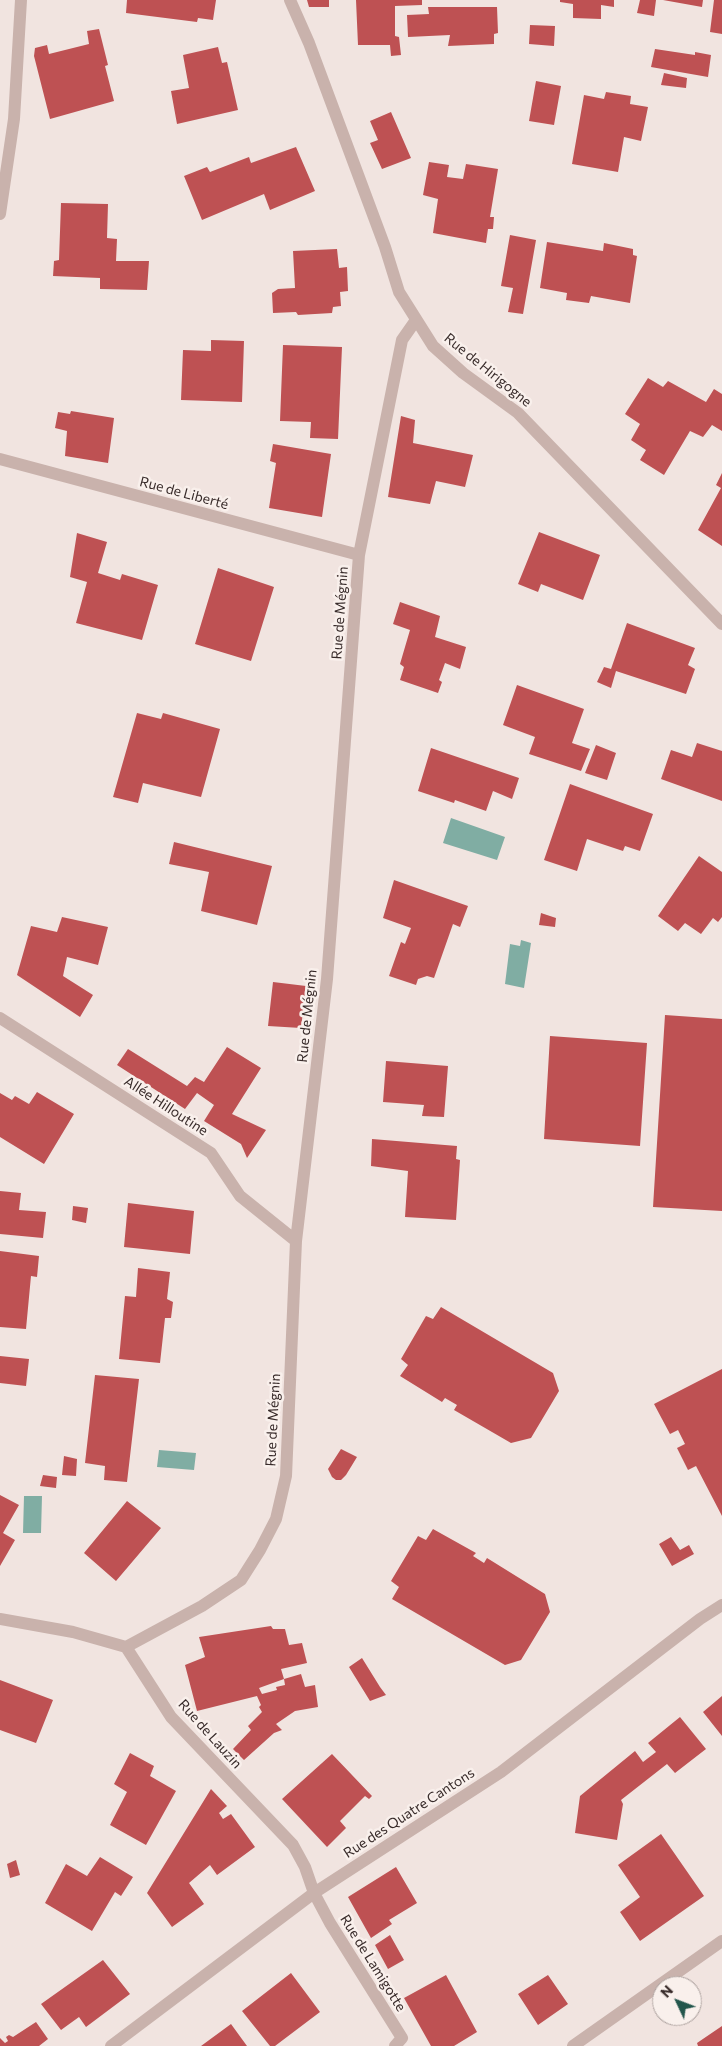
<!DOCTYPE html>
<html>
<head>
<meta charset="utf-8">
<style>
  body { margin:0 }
  #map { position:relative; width:722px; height:2046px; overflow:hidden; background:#f1e4e0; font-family:Commissioner,sans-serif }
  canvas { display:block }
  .north { position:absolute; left:652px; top:1976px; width:50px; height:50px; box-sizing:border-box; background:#f9f0ec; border:1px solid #aca19e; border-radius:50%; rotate:313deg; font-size:14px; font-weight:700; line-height:20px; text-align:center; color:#382b2a }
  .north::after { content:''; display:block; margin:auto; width:18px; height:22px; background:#23564c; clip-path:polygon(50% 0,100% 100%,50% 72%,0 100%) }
</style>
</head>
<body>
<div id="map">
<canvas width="722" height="2046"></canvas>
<div class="north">N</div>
</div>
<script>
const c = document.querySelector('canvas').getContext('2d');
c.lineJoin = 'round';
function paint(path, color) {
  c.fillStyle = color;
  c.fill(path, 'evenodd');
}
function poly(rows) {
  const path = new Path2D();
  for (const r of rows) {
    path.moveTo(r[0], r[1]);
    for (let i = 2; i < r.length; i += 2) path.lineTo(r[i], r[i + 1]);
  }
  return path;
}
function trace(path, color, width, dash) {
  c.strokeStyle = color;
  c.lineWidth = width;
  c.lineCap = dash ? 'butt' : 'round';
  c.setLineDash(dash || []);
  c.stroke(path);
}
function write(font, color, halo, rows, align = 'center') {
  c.font = font + ' Commissioner,sans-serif';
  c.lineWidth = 5;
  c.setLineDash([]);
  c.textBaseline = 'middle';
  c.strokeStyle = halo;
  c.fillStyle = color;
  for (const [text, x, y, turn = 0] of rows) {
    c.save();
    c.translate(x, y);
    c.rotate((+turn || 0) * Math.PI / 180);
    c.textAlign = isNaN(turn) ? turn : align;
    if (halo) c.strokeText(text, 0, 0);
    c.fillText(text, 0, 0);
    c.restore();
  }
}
paint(poly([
  [451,818,505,837,497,860,443,843],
  [521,940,531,943,524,988,505,984,510,944,520,946],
  [159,1450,196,1453,194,1470,157,1467],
  [24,1496,42,1496,41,1533,23,1533]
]), '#80ada3');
paint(poly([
  [127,0,216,0,213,20,198,18,197,22,126,13],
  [307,0,329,0,329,7,309,7],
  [356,0,422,0,422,5,395,6,395,36,399,37,401,55,391,56,390,45,358,45],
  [560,0,614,0,614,7,601,5,601,19,573,18,573,4,560,2],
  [640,0,656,0,654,16,637,13],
  [663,0,703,0,702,7],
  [714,0,722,0,722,34,710,32],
  [428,7,497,7,498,33,494,34,494,44,448,46,450,35,408,37,407,15,429,14],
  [530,25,555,26,554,46,529,44],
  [99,29,108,65,105,66,114,101,50,119,34,56,35,48,47,45,49,54,89,44,87,31],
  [218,47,222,63,227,62,238,110,177,124,171,91,189,88,183,55],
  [655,49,695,55,695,52,711,55,708,77,651,67],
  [664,73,687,78,686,88,661,85],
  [536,81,561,86,554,125,529,121],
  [606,92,631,96,630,104,648,107,641,141,624,137,618,172,572,164,584,95,604,99],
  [391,112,411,158,382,169,370,143,378,140,370,121],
  [296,147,315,191,270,210,264,194,202,220,184,176,207,167,210,172,249,157,251,163],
  [429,162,449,165,447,177,463,179,466,164,498,169,490,217,494,217,493,229,488,229,486,243,433,233,438,199,423,195],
  [61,203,108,204,107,238,117,239,116,261,149,261,147,290,100,289,100,278,53,276,54,261,59,260],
  [510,235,536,240,523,314,508,312,513,288,501,286],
  [547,242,603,251,604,243,633,249,633,255,637,256,630,303,591,296,589,303,566,300,567,293,540,288],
  [337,249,339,268,347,267,348,291,340,292,341,306,333,307,332,313,298,315,296,312,273,313,272,293,278,289,295,288,293,251],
  [211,340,244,341,242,402,181,400,183,350,211,351],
  [283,345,342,347,338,439,310,438,311,422,280,421],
  [648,378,663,387,668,381,706,402,714,389,722,394,722,431,712,425,703,437,690,431,664,475,640,460,646,450,631,440,640,424,625,414],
  [71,411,114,418,108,463,65,456,67,431,55,428,58,412,70,414],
  [401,416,415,420,413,443,473,455,465,487,436,481,430,504,388,497],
  [273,444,331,454,322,517,269,508,276,463,270,461],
  [722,473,722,546,698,530,721,488,716,485],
  [539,532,600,555,583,600,541,584,538,592,518,584],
  [77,533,107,542,98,573,120,580,122,574,158,585,142,640,76,623,87,582,70,577],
  [218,568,274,587,251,661,195,644],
  [400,602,440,616,435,637,466,647,460,669,445,663,439,680,442,682,438,693,400,680,404,667,400,664,410,630,393,624],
  [627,623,695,648,688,665,695,669,686,694,616,671,611,688,597,682,604,667,611,669],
  [517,685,584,709,572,743,590,749,581,771,529,754,535,737,503,725],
  [137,713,161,719,163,713,220,729,201,797,143,783,138,803,113,797],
  [697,743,722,751,722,801,661,779,671,750,692,757],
  [596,745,616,753,607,780,585,773],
  [431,748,519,778,512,799,493,791,486,811,455,800,454,803,418,791],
  [570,784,653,814,640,851,625,846,623,851,587,839,577,871,544,860],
  [174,842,272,866,257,925,201,911,209,872,169,864],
  [699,856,722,872,722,917,718,922,713,918,701,934,685,923,678,931,658,916],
  [394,880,468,906,460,927,453,924,434,978,427,976,418,979,416,985,389,976,401,942,405,944,411,928,383,918],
  [541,913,556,918,555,927,539,925],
  [62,917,108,927,98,965,67,957,63,976,93,995,80,1017,17,975,31,926,57,932],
  [273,982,306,986,301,1028,268,1026],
  [665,1015,722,1019,722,1211,653,1207],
  [550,1036,647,1043,640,1146,544,1139],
  [227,1047,261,1068,232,1114,266,1130,247,1158,241,1144,204,1121,214,1105,197,1093,185,1109,117,1065,128,1049,187,1086,195,1077,204,1082],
  [386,1061,448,1066,444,1117,422,1116,424,1105,383,1102],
  [37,1092,74,1114,44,1164,0,1137,0,1093,12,1100,15,1096,29,1104],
  [372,1139,457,1146,456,1159,460,1160,456,1220,405,1217,408,1171,371,1166],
  [0,1191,21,1193,19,1210,46,1212,43,1238,0,1234],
  [128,1203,194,1211,190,1254,124,1247],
  [73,1206,88,1208,86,1223,72,1220],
  [0,1251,39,1256,37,1277,31,1276,26,1329,0,1327],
  [138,1268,170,1272,167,1299,173,1302,171,1318,165,1318,160,1363,119,1359,125,1296,136,1297],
  [441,1307,553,1373,559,1391,531,1438,511,1443,454,1410,457,1405,445,1398,442,1402,400,1376,408,1365,401,1359,426,1316,433,1319],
  [0,1356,29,1359,26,1386,0,1383],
  [722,1369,722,1516,696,1466,688,1470,677,1448,685,1444,678,1430,670,1434,654,1404],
  [95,1375,139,1379,127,1482,104,1480,105,1466,85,1463],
  [341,1449,357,1457,346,1475,341,1480,336,1480,332,1477,328,1469],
  [64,1456,77,1459,76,1476,62,1475],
  [43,1475,57,1477,56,1488,40,1486],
  [0,1495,19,1505,3,1533,15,1540,0,1566],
  [127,1501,161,1528,116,1581,84,1553],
  [433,1529,476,1553,473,1556,484,1563,487,1558,545,1594,550,1612,521,1660,505,1665,392,1599,399,1587,391,1581,418,1536,426,1540],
  [671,1537,680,1550,689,1545,694,1554,672,1566,659,1544],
  [271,1626,273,1629,285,1629,289,1645,302,1643,307,1663,281,1669,284,1679,301,1674,305,1687,315,1685,318,1707,295,1711,276,1724,282,1730,274,1733,244,1760,233,1749,251,1730,248,1726,262,1712,259,1707,261,1705,257,1696,197,1711,185,1665,205,1657,199,1637],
  [284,1679,285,1685,276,1687,277,1690,262,1694,259,1688],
  [362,1658,380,1687,386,1695,370,1701,349,1667],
  [0,1680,53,1700,36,1743,0,1730],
  [722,1696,722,1736,703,1712],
  [680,1717,706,1749,675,1773,667,1764,621,1800,623,1804,617,1840,575,1833,580,1796,635,1751,643,1762,656,1752,648,1743],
  [130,1753,154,1766,150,1776,176,1791,146,1845,110,1825,127,1792,114,1784],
  [332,1754,372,1796,369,1799,365,1796,340,1821,346,1828,327,1847,282,1799],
  [211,1789,227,1806,219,1813,223,1819,231,1814,255,1847,217,1875,210,1865,189,1883,204,1904,172,1927,147,1893],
  [661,1834,704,1896,640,1941,620,1912,640,1897,618,1865],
  [100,1857,133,1877,121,1896,115,1892,92,1931,45,1903,66,1864,87,1876],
  [16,1860,20,1875,10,1878,7,1864],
  [396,1867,417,1903,389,1920,392,1924,371,1938,348,1897],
  [390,1935,404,1960,388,1969,375,1945],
  [103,1960,130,1994,86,2027,79,2017,61,2030,41,2004],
  [291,1973,320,2012,275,2046,270,2046,242,2011],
  [446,1975,477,2032,454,2046,431,2046,404,1998],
  [548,1975,568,2004,538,2025,518,1994],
  [36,2022,48,2039,39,2046,0,2046,0,2038,5,2043,8,2041,6,2037,9,2035,13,2037],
  [231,2024,247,2046,201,2046],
  [722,2026,722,2046,698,2046,697,2043]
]), '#be5153');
trace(poly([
  [290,0,309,43,385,247,399,292,433,346,463,373,518,413,722,624],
  [0,214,14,119,21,0],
  [0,459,359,555],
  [0,1018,211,1153,240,1196,296,1241],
  [0,1619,73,1632,126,1647,171,1717,293,1845,305,1867,314,1893,330,1923,402,2038,395,2046],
  [126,1647,202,1606,241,1580,260,1550,276,1519,286,1476,296,1241,327,979,359,555,402,340,416,320],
  [111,2046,314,1893,501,1772,700,1619,722,1605],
  [573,2046,722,1941]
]), '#c9b2ac', 12);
write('14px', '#382b2a', '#f9f0ec', [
  ["Rue de Hirigogne",488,370,39],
  ["Rue de Liberté",184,493,15],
  ["Rue de Mégnin",340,613,-86],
  ["Rue de Mégnin",307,1016,-84],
  ["Allée Hilloutine",166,1106,33],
  ["Rue de Mégnin",273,1420,-87],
  ["Rue de Lauzin",210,1734,48],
  ["Rue des Quatre Cantons",409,1813,-33],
  ["Rue de Lamigotte",373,1963,58]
]);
</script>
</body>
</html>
